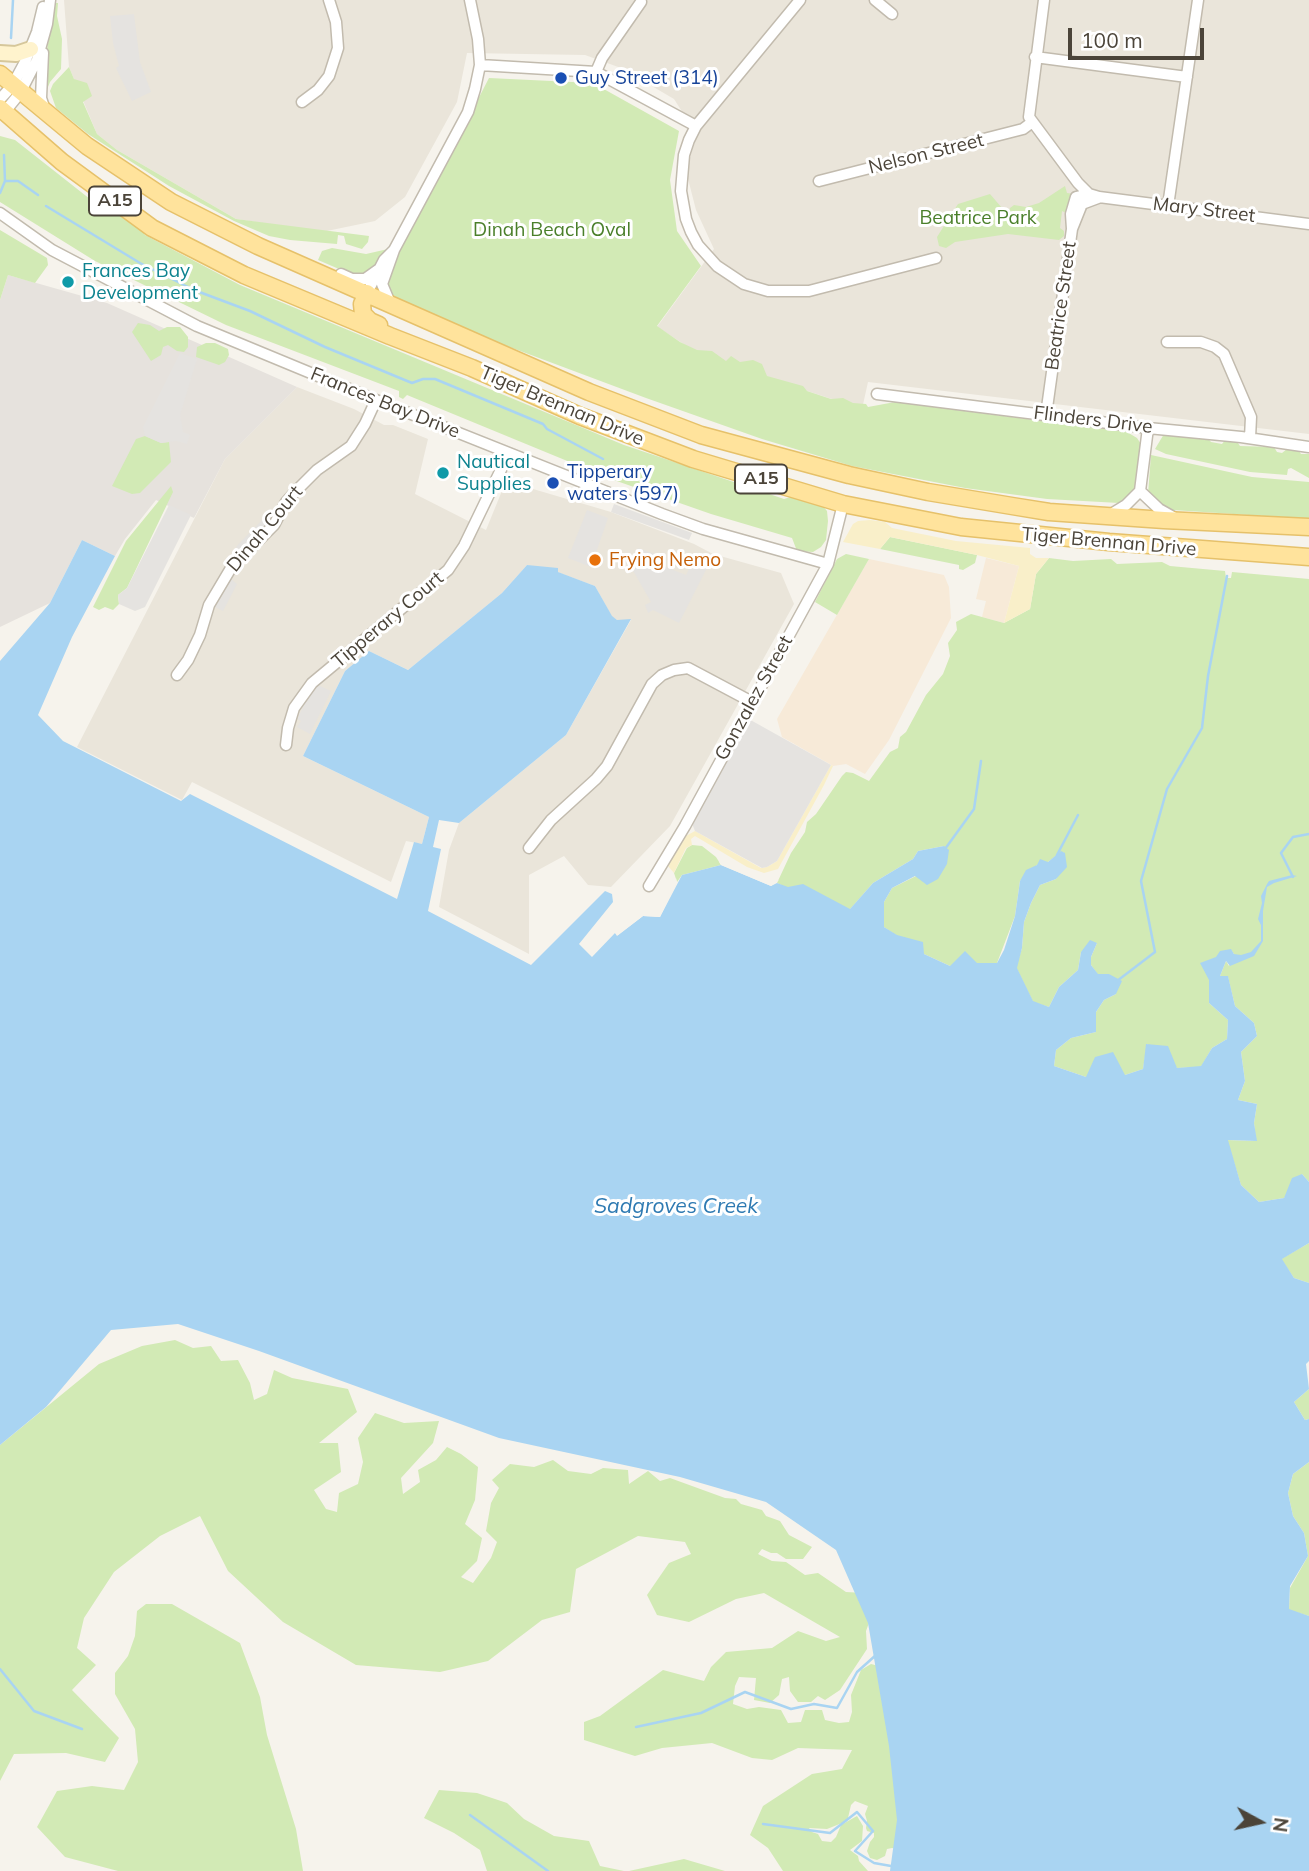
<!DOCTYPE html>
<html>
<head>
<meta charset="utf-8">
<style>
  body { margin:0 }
  #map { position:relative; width:1309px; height:1871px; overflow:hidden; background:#f6f3ec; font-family:Mulish,sans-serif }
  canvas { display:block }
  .north { position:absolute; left:1225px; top:1787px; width:70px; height:70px; -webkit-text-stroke:5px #fff; paint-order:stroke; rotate:98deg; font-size:19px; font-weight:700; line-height:28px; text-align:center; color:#4b4439 }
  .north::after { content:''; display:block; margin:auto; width:24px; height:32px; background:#4b4439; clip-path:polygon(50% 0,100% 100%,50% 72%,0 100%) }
  .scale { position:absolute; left:1068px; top:28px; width:136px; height:32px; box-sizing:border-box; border:4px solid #4b4439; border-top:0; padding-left:9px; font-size:21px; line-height:24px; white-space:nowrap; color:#4b4439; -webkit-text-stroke:5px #fff; paint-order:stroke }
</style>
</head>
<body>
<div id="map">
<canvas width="1309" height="1871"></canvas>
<div class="north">N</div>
<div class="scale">100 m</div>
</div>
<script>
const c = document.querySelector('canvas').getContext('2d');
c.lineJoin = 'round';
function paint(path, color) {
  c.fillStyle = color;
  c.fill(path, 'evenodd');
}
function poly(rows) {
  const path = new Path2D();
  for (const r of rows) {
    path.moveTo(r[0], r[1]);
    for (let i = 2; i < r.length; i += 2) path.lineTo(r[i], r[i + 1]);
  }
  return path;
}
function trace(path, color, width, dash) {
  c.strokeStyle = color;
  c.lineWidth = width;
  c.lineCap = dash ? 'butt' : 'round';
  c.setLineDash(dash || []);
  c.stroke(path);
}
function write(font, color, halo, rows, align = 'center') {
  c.font = font + ' Mulish,sans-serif';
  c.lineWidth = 6;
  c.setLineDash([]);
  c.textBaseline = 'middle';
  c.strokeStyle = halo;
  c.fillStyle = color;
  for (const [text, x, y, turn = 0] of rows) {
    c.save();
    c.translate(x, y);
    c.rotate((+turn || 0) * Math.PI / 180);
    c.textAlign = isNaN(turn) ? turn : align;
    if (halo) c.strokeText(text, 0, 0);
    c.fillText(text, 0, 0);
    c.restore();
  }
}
paint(poly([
  [64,0,1309,0,1309,434,868,382,862,409,704,357,657,327,714,249,696,210,686,171,697,135,674,99,621,68,585,55,467,53,457,102,405,197,375,221,322,232,236,219,117,150,97,134,69,67],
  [297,387,354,409,384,425,393,425,428,439,415,494,486,530,506,481,611,512,694,544,713,554,781,573,794,604,670,826,611,887,588,885,564,856,529,875,529,954,439,907,449,850,459,823,566,735,631,620,617,620,612,617,595,586,557,572,527,565,502,593,408,670,369,651,345,671,303,756,429,817,422,844,406,841,391,882,192,782,182,800,77,747,225,459]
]), '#eae5da');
paint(poly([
  [986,558,1019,566,1004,623,982,617,986,601,976,599],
  [869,559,944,575,949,587,951,618,889,740,865,774,846,764,833,766,782,737,777,719]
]), '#f7ead8');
paint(poly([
  [8,275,107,303,297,387,225,459,194,518,156,500,125,539,115,556,82,540,50,603,0,627,0,300]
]), '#e6e2dd');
paint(poly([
  [56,3,58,3,57,16,62,39,61,69,50,82,46,92,47,49],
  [69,67,74,79,87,83,89,88,92,96,83,102,97,134,117,150,236,219,369,236,368,242,362,249,346,244,344,236,338,235,337,244,290,240,269,236,234,221,169,186,88,134,56,108,50,91,53,84],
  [489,78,593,83,679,131,670,180,677,231,701,266,657,326,680,342,697,350,712,351,726,361,731,356,740,362,753,360,762,364,767,376,803,386,807,391,831,399,843,398,853,403,866,404,868,407,895,402,1127,432,1137,438,1141,444,1136,490,1126,501,1119,503,1047,499,965,488,852,466,762,439,646,398,376,297],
  [0,136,15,140,95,203,140,226,145,235,240,285,624,445,784,499,794,496,821,504,827,511,828,521,826,540,821,547,813,552,797,551,792,538,711,514,611,479,407,395,403,399,399,397,399,391,226,325,95,261,0,202],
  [1065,186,1067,193,1074,194,1072,206,1066,213,1062,211,1060,228,1064,231,1064,236,1059,240,1008,234,955,242,946,248,939,246,937,237,958,204,990,194,1008,215,1010,208,1014,205,1026,207,1039,203],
  [0,230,47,258,48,265,35,283,8,275,0,300],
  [332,248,366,254,388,249,373,268,361,275,353,275,318,260,322,251],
  [138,323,150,325,159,331,167,327,180,327,188,337,188,347,184,352,177,351,168,345,163,347,161,355,151,361,132,332],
  [206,343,215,343,228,349,229,355,225,362,219,365,196,357,197,347],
  [1179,432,1185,437,1194,433,1206,436,1211,442,1222,444,1226,439,1236,440,1240,446,1274,447,1277,452,1282,453,1287,449,1299,451,1301,454,1309,454,1309,478,1291,468,1288,469,1287,475,1250,472,1166,454,1155,449,1164,434],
  [145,436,161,443,169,442,171,462,140,493,132,494,112,486,136,439],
  [1151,455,1252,477,1309,482,1309,519,1173,510,1159,504,1148,494],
  [171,486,173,492,127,588,118,595,119,604,113,610,105,607,99,610,93,607,126,541],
  [890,537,977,555,975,563,963,570,959,569,959,565,880,549],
  [846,554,869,559,837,615,815,602,837,559],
  [1049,558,1073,561,1111,559,1117,564,1162,562,1170,566,1225,571,1226,578,1231,578,1232,572,1309,579,1309,1182,1302,1174,1284,1198,1259,1202,1241,1185,1227,1140,1256,1141,1254,1123,1257,1104,1238,1100,1245,1081,1241,1052,1257,1036,1254,1023,1235,1006,1228,977,1220,976,1226,961,1229,966,1234,954,1231,950,1209,980,1209,1003,1228,1020,1227,1039,1212,1048,1201,1067,1177,1068,1147,1044,1143,1069,1125,1075,1086,1077,1054,1066,1056,1050,1071,1038,1096,1032,1096,1012,1104,1000,1116,994,1109,974,1098,975,1091,965,1091,957,1097,943,1081,952,1078,970,1059,987,1049,1007,1033,1002,1016,967,1022,948,1024,922,1031,903,1040,885,1056,879,1065,862,1064,853,1061,852,1048,862,1037,865,1020,881,1015,916,997,963,950,966,924,954,884,927,884,902,892,888,916,876,944,846,918,851,913,859,873,883,845,915,777,883,791,853,805,832,807,822,816,814,842,776,846,772,853,773,869,781,890,752,898,748,900,737,906,732,926,695,943,674,950,656,948,643,957,630,956,622,971,614,1004,623,1030,609,1036,574],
  [692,845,702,846,716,857,721,865,682,875,677,882,674,873,687,848],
  [1309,1243,1309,1283,1294,1278,1281,1259],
  [175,1340,193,1348,211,1346,221,1361,238,1360,250,1383,254,1400,267,1394,274,1370,292,1378,348,1389,357,1412,319,1443,338,1443,341,1472,314,1490,326,1509,337,1512,339,1493,358,1484,363,1462,358,1438,375,1413,404,1423,439,1421,433,1443,401,1478,403,1494,420,1482,418,1470,436,1460,447,1447,461,1454,478,1467,475,1500,465,1524,482,1538,477,1561,461,1577,473,1583,491,1558,497,1542,486,1531,491,1503,499,1488,492,1480,510,1464,534,1467,553,1460,568,1471,591,1474,603,1468,628,1470,629,1484,648,1471,660,1481,670,1478,725,1498,736,1499,741,1504,762,1510,766,1516,780,1521,789,1535,812,1547,803,1559,786,1559,777,1553,771,1553,762,1549,758,1554,772,1561,786,1562,805,1575,818,1573,846,1592,864,1593,870,1620,866,1631,867,1649,840,1690,825,1700,818,1696,811,1702,798,1702,790,1691,789,1677,782,1679,779,1695,770,1703,754,1700,756,1678,739,1677,735,1686,733,1704,747,1709,759,1707,781,1710,788,1723,801,1722,805,1710,822,1710,825,1720,839,1723,849,1722,852,1712,851,1695,861,1670,871,1664,894,1670,902,1850,892,1848,887,1849,885,1856,877,1860,870,1858,867,1851,870,1842,874,1837,874,1833,867,1831,866,1828,867,1821,865,1814,868,1806,855,1801,851,1805,848,1818,842,1823,827,1829,809,1828,812,1832,818,1834,822,1841,831,1842,836,1837,841,1825,857,1816,863,1826,862,1841,850,1850,858,1856,859,1861,868,1871,783,1871,768,1848,750,1835,763,1806,812,1774,842,1769,852,1750,798,1748,772,1760,752,1758,712,1743,662,1748,635,1756,584,1740,584,1722,600,1716,663,1670,704,1681,711,1667,726,1652,772,1648,798,1631,826,1641,840,1637,764,1593,736,1599,689,1622,657,1615,647,1595,669,1563,691,1554,685,1542,638,1536,576,1569,570,1612,542,1620,488,1661,440,1672,356,1665,283,1622,228,1571,200,1516,160,1536,114,1572,84,1618,77,1648,96,1665,72,1690,119,1738,105,1762,66,1753,14,1754,0,1781,0,1445,99,1364,142,1346],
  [1309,1389,1309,1419,1305,1420,1294,1402],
  [1309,1462,1309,1616,1289,1610,1290,1588,1308,1556,1304,1533,1293,1516,1288,1493,1293,1474],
  [146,1604,172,1604,240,1643,260,1697,267,1735,296,1829,303,1871,118,1871,65,1857,37,1827,57,1791,92,1786,124,1790,138,1762,135,1729,115,1694,115,1673,128,1656,135,1636,137,1611],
  [439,1790,477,1793,507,1803,524,1819,554,1836,589,1841,600,1866,624,1871,487,1871,480,1850,454,1833,424,1818],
  [684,1859,725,1871,629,1871]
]), '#d2eab5');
paint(poly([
  [870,520,885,522,892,528,956,541,1030,548,1030,554,1036,558,1049,558,1036,574,1030,609,1004,623,1019,566,977,555,890,537,880,549,843,542,853,524,858,521],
  [831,765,833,766,824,785,778,869,764,873,747,867,695,836,691,839,692,845,686,848,674,873,668,866,684,837,695,831,761,868,767,867,777,861]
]), '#f9efc9');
paint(poly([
  [134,14,140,62,151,92,132,101,116,68,119,66,113,43,110,16],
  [180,353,197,359,180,415,183,432,190,435,187,444,176,441,161,443,145,436,143,427],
  [614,504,692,533,689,540,611,512],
  [169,505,191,515,145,607,135,611,119,604,118,595,127,588],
  [587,510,608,518,591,567,568,558],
  [266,516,271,523,242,553,236,547],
  [638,548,660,556,658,564,686,575,697,553,711,560,679,623,653,610,648,613,645,605,651,602,631,567],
  [231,579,237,584,223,611,215,607],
  [318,685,331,691,310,734,297,727,301,721,297,719,308,697],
  [747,718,831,765,777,861,767,867,762,868,695,831,691,821]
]), '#e5e3e0');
paint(poly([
  [82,540,115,556,72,637,38,715,63,741,181,801,190,794,397,899,414,842,422,844,429,817,303,756,345,671,369,651,408,670,502,593,527,565,558,568,558,572,595,586,612,616,617,620,631,619,566,735,459,823,439,820,433,847,441,849,428,911,531,965,605,891,612,894,613,902,579,944,592,957,615,933,618,935,643,916,660,917,682,875,721,865,771,886,777,883,788,887,803,884,850,909,873,883,913,859,918,851,944,846,949,850,947,864,938,879,927,885,915,876,892,888,884,902,884,927,897,935,923,942,924,954,950,966,965,951,977,963,997,963,1004,950,1015,916,1020,881,1026,870,1037,865,1040,859,1048,862,1061,851,1065,853,1067,867,1056,879,1040,885,1031,903,1024,922,1022,948,1017,968,1033,1001,1049,1007,1059,987,1078,970,1081,952,1090,940,1097,943,1091,957,1091,965,1098,974,1109,974,1122,981,1116,994,1104,1000,1096,1012,1096,1032,1071,1038,1056,1050,1054,1066,1086,1077,1095,1057,1113,1052,1125,1075,1143,1069,1146,1044,1168,1046,1177,1068,1201,1066,1212,1048,1227,1039,1228,1020,1209,1003,1209,980,1200,963,1216,957,1220,951,1231,949,1234,954,1241,955,1251,952,1261,941,1261,925,1258,919,1262,903,1261,896,1267,884,1269,881,1292,875,1297,876,1274,883,1267,887,1263,911,1263,941,1254,956,1230,966,1226,961,1220,976,1228,976,1235,1006,1254,1023,1257,1036,1241,1052,1245,1081,1238,1100,1257,1104,1254,1123,1257,1141,1228,1140,1241,1185,1259,1202,1284,1198,1292,1178,1302,1174,1309,1182,1309,1243,1282,1259,1294,1278,1309,1283,1309,1361,1306,1364,1309,1389,1294,1402,1305,1420,1309,1419,1309,1462,1293,1474,1288,1493,1293,1516,1304,1533,1308,1556,1290,1586,1289,1609,1309,1616,1309,1871,890,1871,897,1820,889,1746,868,1623,836,1550,766,1502,680,1477,499,1438,259,1351,178,1324,111,1330,46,1407,0,1445,0,661,50,603]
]), '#a9d4f2');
paint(poly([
  [719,862,771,882,779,880,771,886,721,865],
  [676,878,677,882,660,917,643,916,617,936,615,933,642,913,658,913]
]), '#f6f3ec');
trace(poly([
  [11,38,13,0],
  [5,181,18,181,38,195],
  [0,193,5,181,4,155],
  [46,206,140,263,194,290,250,311,325,347,412,383,423,379,435,379,543,424,547,429,603,459],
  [945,849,974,809,981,761],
  [1057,855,1078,815],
  [1293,877,1281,853,1293,837,1309,834],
  [1117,981,1155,952,1141,881,1167,789,1202,728,1208,676,1227,576],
  [0,1669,34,1711,82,1729],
  [636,1727,701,1713,745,1692,791,1709,814,1704,837,1708,857,1672,876,1655],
  [470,1815,548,1871],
  [763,1824,830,1833,857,1812,873,1831,855,1851,874,1863,891,1866]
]), '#a9d4f2', 2.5);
const street = poly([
  [800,0,696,126,689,140,684,155,681,191,686,219,691,232,698,245,717,266,744,284,768,291,809,291,936,258],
  [875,0,892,14],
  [1044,0,1029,117,1078,183,1089,194],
  [43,53,41,98,45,110],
  [1035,57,1187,77],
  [480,65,596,72,696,126],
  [596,72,602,58,641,2],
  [0,99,12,86,25,62,37,32,43,7],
  [302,102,318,90,329,76,338,48,336,22,329,0],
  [3,114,20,93,37,60,47,24,50,0],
  [819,181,1023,129,1031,123],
  [1168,206,1198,0],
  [0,213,52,250,197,326,376,400,662,514,703,529,828,564],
  [1072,229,1082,204,1098,198],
  [341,274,352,279,365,279,379,269],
  [367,293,384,260,394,250],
  [390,303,382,284,394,250,468,112,475,89,480,65,478,39,470,0],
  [1167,342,1201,342,1215,347,1224,354,1251,417,1250,438],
  [877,394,1148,428,1241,437,1309,447],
  [1046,415,1072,229,1071,214,1076,197,1089,194,1099,197,1309,224],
  [1140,491,1159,509,1175,518],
  [1108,516,1126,505,1140,491,1148,428],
  [177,675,188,660,200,635,209,605,231,568,274,525,286,502,295,492,317,470,351,446,365,424,376,400],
  [286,745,288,728,294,708,312,683,448,570,464,546,509,453],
  [529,848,551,820,596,779,607,766,652,684,662,675,674,670,688,668,752,702],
  [649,886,685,826,828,564,843,504]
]);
const secondary = poly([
  [0,53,16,54,31,49]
]);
const primary = poly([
  [0,74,87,146,171,202,258,246,589,392,701,435,849,475,928,492,1012,506,1049,512,1164,520,1309,527],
  [0,108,62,162,152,228,244,275,390,336,472,368,580,416,693,459,843,504,961,527,1109,542,1309,557],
  [367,293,362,304,363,314,370,321,379,325]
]);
trace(street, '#c2bbae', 13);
trace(secondary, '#d6c79b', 18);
trace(primary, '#e6c16a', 19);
trace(street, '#fff', 10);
trace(secondary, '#fff3cd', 14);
trace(primary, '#ffe39c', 16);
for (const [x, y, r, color] of [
  [561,78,7,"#1a4fb4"],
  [68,282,7,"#0f9aa8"],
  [443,473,7,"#0f9aa8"],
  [553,483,7,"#1a4fb4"],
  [595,560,7,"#e8710a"]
]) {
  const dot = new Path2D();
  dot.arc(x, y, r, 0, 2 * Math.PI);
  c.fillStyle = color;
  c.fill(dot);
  trace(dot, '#fff', 2.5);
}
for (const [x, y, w] of [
  [115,201,52],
  [761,479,52]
]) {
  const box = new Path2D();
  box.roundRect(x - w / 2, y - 14.5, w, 29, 5);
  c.fillStyle = '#fff';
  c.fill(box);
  trace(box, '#4b4439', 2);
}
write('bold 18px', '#4b4439', null, [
  ["A15",115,201],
  ["A15",761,479]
]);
write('19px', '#164399', '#fff', [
  ["Guy Street (314)",575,78],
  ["Tipperary",567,472],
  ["waters (597)",567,494]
], 'left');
write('19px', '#4b4439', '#fff', [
  ["Nelson Street",926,154,-14],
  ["Mary Street",1204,210,7],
  ["Beatrice Street",1061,306,-82],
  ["Frances Bay Drive",385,403,22],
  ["Tiger Brennan Drive",562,406,23],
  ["Flinders Drive",1093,420,7],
  ["Dinah Court",265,529,-50],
  ["Tiger Brennan Drive",1109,542,5],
  ["Tipperary Court",388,620,-40],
  ["Gonzalez Street",754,698,-61]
]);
write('19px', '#4a7f2a', '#fff', [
  ["Beatrice Park",978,218],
  ["Dinah Beach Oval",552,230]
]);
write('19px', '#0d838f', '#fff', [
  ["Frances Bay",82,271],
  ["Development",82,293],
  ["Nautical",457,462],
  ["Supplies",457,484]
], 'left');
write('19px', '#c56008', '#fff', [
  ["Frying Nemo",609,560]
], 'left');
write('italic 21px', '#2e7ab2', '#fff', [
  ["Sadgroves Creek",676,1207]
]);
</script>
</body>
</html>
